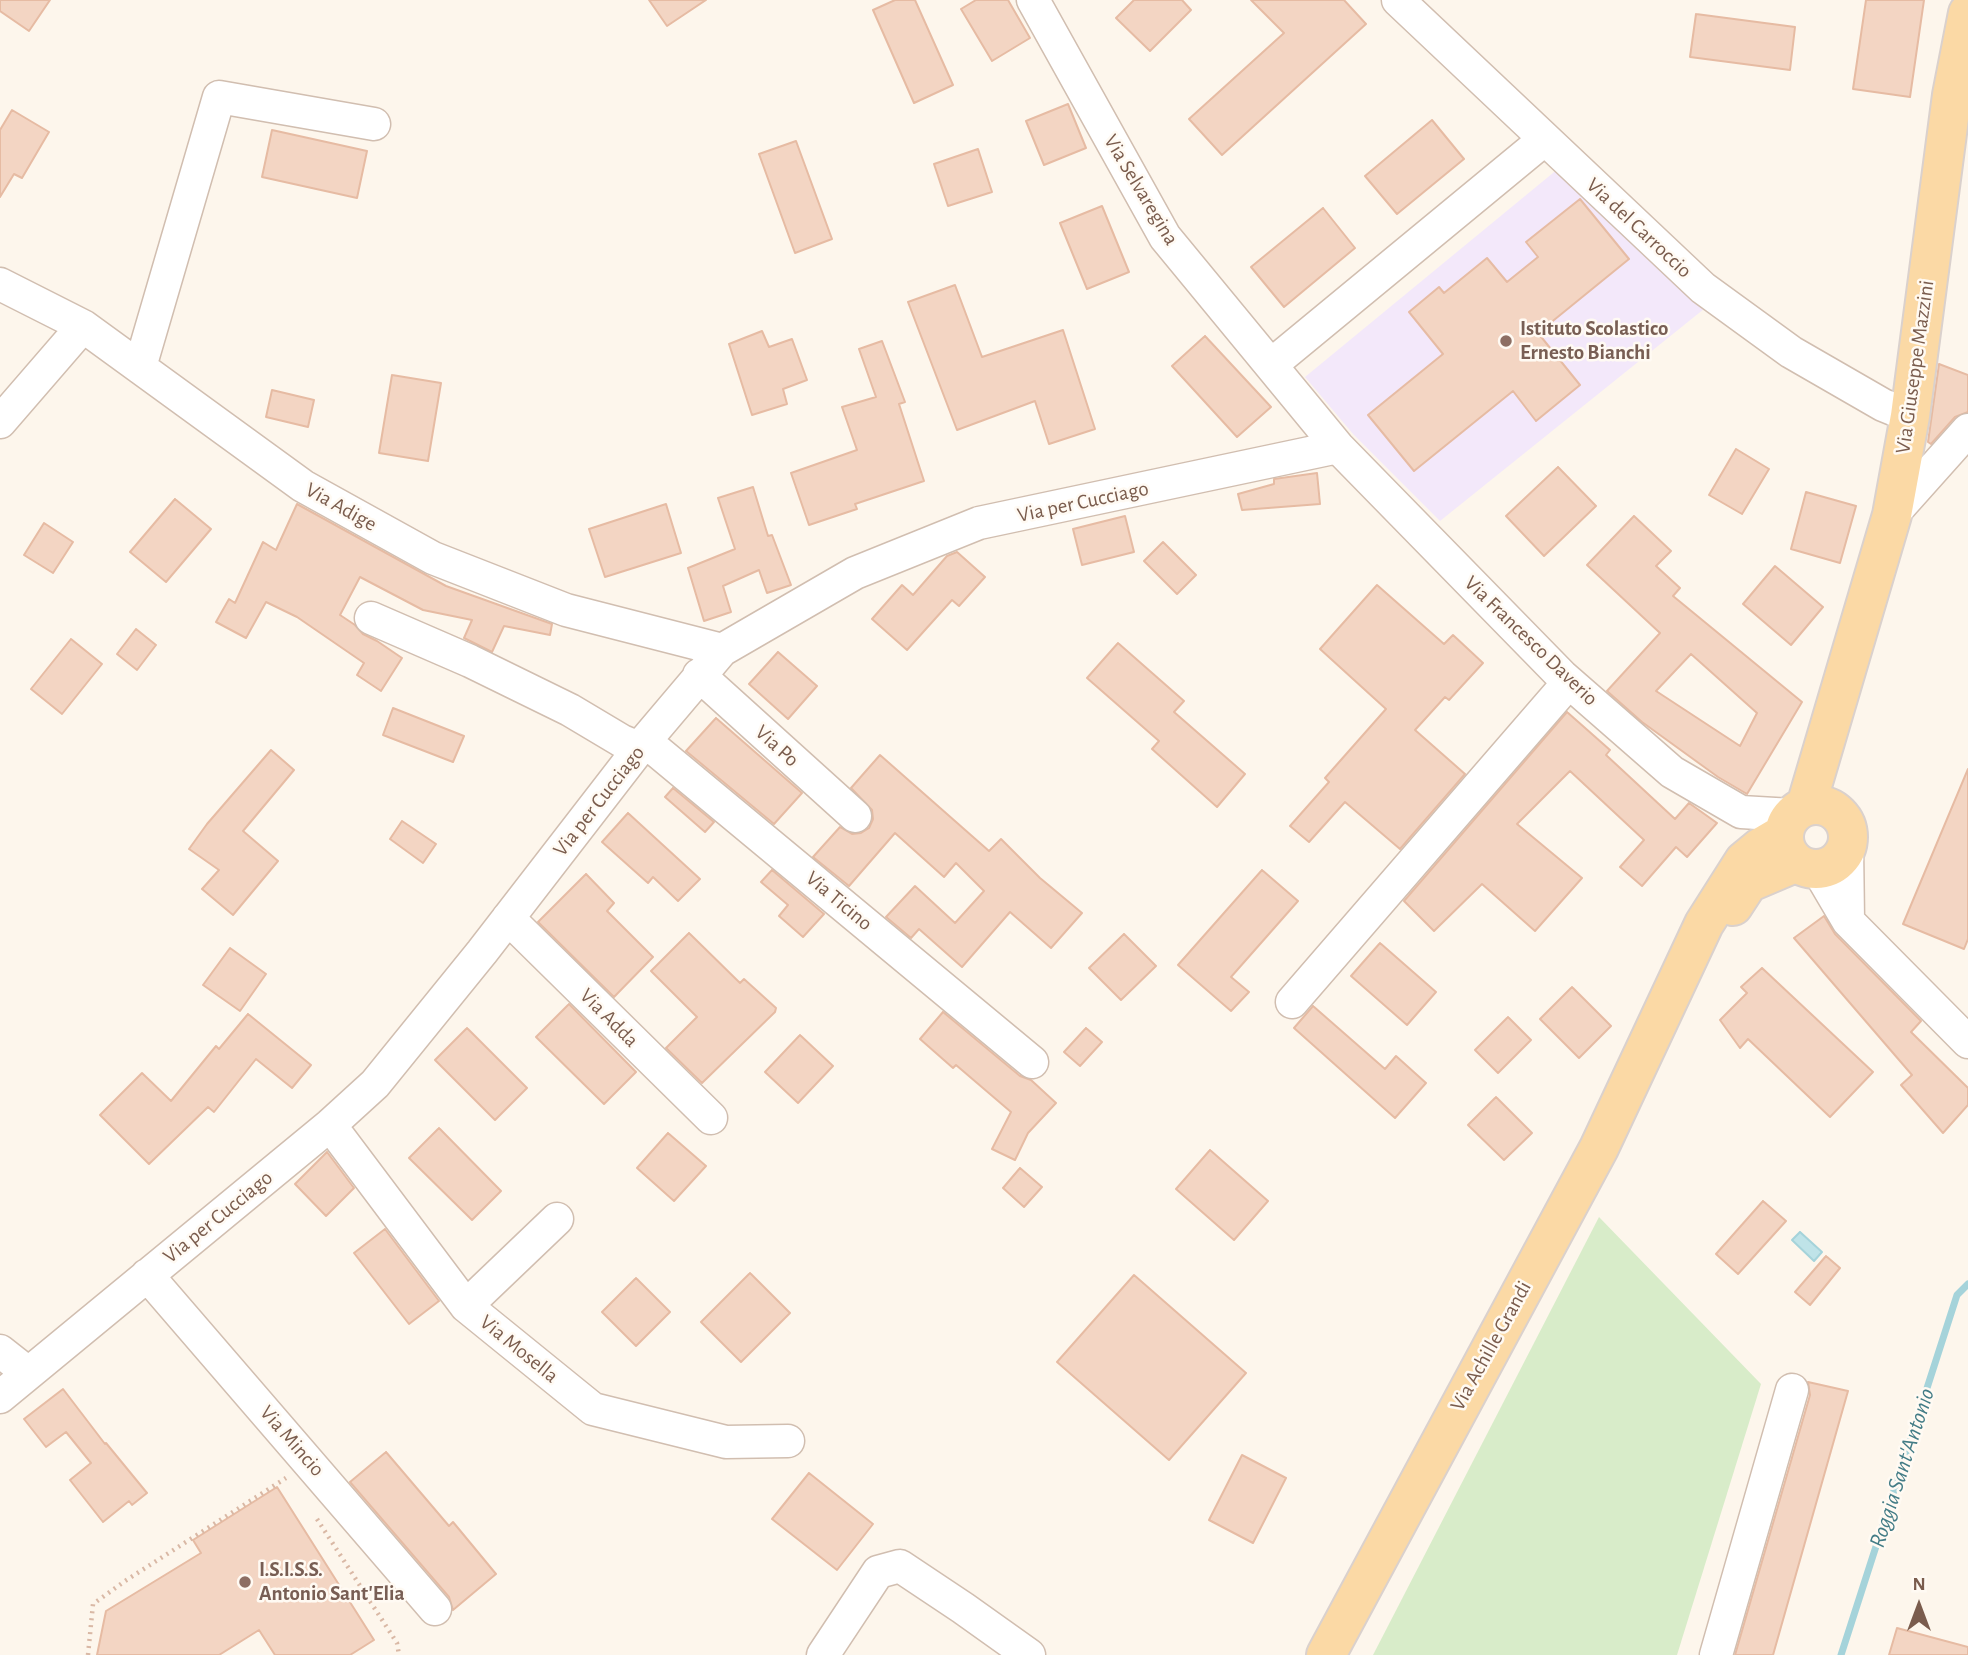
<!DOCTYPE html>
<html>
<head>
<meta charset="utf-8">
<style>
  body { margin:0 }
  #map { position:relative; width:1968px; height:1655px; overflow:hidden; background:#fdf6ec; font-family:"Alegreya Sans",sans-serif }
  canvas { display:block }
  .north { position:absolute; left:1884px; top:1571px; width:70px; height:70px; -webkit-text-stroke:5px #fffaf3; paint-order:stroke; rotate:0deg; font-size:19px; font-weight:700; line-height:28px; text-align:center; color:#7a5c4d }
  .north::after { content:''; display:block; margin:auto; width:24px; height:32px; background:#7a5c4d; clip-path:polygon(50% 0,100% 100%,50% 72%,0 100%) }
</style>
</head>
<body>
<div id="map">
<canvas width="1968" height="1655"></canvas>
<div class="north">N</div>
</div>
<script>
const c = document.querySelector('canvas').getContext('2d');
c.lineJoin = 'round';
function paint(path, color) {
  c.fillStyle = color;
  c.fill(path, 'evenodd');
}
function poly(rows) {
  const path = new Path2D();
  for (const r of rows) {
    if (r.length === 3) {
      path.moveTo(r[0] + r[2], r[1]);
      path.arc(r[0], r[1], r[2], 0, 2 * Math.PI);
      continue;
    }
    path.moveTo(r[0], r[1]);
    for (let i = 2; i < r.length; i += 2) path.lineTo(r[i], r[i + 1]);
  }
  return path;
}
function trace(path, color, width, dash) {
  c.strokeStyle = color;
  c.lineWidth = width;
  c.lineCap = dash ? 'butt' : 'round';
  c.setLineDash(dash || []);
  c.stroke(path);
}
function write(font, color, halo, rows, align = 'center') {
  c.font = font + ' "Alegreya Sans",sans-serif';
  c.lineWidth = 5;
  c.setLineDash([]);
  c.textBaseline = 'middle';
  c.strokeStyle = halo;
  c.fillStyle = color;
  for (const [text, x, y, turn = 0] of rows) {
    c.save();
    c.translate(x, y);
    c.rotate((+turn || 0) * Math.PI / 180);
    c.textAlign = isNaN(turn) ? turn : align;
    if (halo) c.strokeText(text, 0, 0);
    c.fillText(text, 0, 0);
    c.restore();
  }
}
paint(poly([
  [1559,168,1709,305,1440,521,1353,434,1305,377]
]), '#f3e8fa');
paint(poly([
  [1599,1217,1761,1384,1677,1655,1373,1655]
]), '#d8ecc9');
const water = poly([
  [1800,1232,1822,1252,1814,1261,1792,1240,1800,1232]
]);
paint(water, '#bfe3e8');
trace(water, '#a5d3da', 2);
trace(poly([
  [1841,1655,1957,1295,1968,1284]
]), '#a5d3da', 7);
const building = poly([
  [0,0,50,0,29,31,0,11,0,0],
  [649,0,706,0,667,26,649,0],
  [895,0,915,0,953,85,914,103,873,10,895,0],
  [976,0,1008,0,1030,38,992,61,961,9,976,0],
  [1134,0,1182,0,1191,10,1150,51,1116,18,1134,0],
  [1251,0,1344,0,1366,24,1222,155,1189,119,1284,33,1251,0],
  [1866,0,1924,0,1910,97,1853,89,1866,0],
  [1696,14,1795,27,1790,70,1690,57,1696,14],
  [1068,104,1086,148,1044,165,1026,121,1068,104],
  [12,110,49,132,22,178,14,174,0,197,0,130,12,110],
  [1432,120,1464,159,1397,214,1365,176,1432,120],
  [272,130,367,151,357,198,262,177,272,130],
  [796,141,832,239,795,253,759,154,796,141],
  [978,149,992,192,948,206,934,164,978,149],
  [1580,199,1629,259,1538,333,1580,385,1536,421,1513,391,1414,471,1368,415,1443,354,1409,312,1439,287,1444,293,1487,258,1507,282,1538,257,1526,242,1580,199],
  [1102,206,1129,272,1087,289,1060,223,1102,206],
  [1323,208,1355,248,1284,307,1251,267,1323,208],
  [955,285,982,357,1063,330,1095,429,1049,444,1035,401,957,430,908,302,955,285],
  [762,331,769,347,792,339,807,380,783,389,787,404,752,415,729,344,762,331],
  [1205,336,1271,407,1237,437,1172,366,1205,336],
  [882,341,905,402,899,404,924,481,855,504,857,509,809,525,791,473,857,450,842,407,876,397,859,349,882,341],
  [1939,364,1968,375,1968,412,1955,417,1931,444,1928,442,1939,364],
  [392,375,441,383,428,461,379,453,392,375],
  [272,390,314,400,308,427,266,417,272,390],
  [1736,449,1769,469,1742,514,1709,495,1736,449],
  [1558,467,1596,506,1544,556,1506,516,1558,467],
  [1317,473,1320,504,1242,510,1238,494,1274,484,1274,479,1317,473],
  [753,487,768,536,772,535,791,585,767,593,759,570,723,586,731,612,704,621,688,568,735,549,718,498,753,487],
  [1806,492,1856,506,1840,563,1791,549,1806,492],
  [175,499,211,529,166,582,130,552,175,499],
  [297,504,446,586,552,624,550,635,504,626,492,652,464,638,472,620,423,610,360,577,340,615,355,625,363,634,377,641,402,658,381,691,357,675,364,663,297,617,266,602,246,638,216,622,229,599,235,603,263,542,276,550,297,504],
  [666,504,681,553,605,577,589,529,666,504],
  [1125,516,1134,552,1082,565,1073,529,1125,516],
  [1634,516,1671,551,1656,566,1680,588,1673,596,1802,702,1747,794,1718,777,1642,722,1607,691,1660,633,1587,565,1634,516],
  [1691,654,1757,713,1740,746,1656,691,1691,654],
  [44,523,73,542,53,573,24,555,44,523],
  [1163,542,1196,575,1177,594,1144,561,1163,542],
  [957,552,985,577,959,606,952,600,907,650,872,619,902,585,913,595,947,556,957,552],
  [1775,566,1823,607,1791,645,1743,604,1775,566],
  [1377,585,1444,644,1453,635,1483,663,1449,700,1445,697,1415,730,1465,774,1400,849,1345,802,1309,842,1290,826,1329,782,1325,778,1386,709,1320,649,1377,585],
  [136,629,156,645,137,670,117,654,136,629],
  [71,639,102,664,62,714,31,689,71,639],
  [1118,643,1184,701,1174,712,1245,774,1217,807,1152,749,1159,741,1087,678,1118,643],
  [778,652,817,686,788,719,749,684,778,652],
  [393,708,464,736,453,762,383,735,393,708],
  [1567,712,1610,750,1606,755,1675,819,1689,803,1717,823,1687,857,1676,847,1642,886,1620,867,1644,840,1570,771,1517,824,1582,878,1535,931,1482,884,1434,931,1404,901,1567,712],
  [716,718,802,793,774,824,686,751,716,718],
  [271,750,294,770,243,831,278,861,233,915,202,889,219,870,189,849,207,824,271,750],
  [880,755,989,851,1001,839,1040,878,1082,913,1051,948,1010,912,962,967,919,929,911,938,886,917,915,886,955,923,984,891,956,863,944,877,895,833,849,886,813,857,840,827,852,834,861,833,869,828,873,819,872,810,851,788,880,755],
  [1968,769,1968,939,1964,949,1903,924,1968,769],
  [673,788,714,822,705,832,665,797,673,788],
  [628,813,700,879,678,901,653,877,648,883,602,842,628,813],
  [402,821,436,844,423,863,390,839,402,821],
  [772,870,824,914,803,937,779,916,788,905,761,882,772,870],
  [1262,870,1298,901,1231,977,1249,992,1231,1011,1178,965,1262,870],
  [586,874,614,903,607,911,653,957,614,997,538,922,586,874],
  [1824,916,1835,934,1921,1021,1911,1032,1968,1088,1968,1105,1943,1133,1901,1085,1912,1075,1794,938,1824,916],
  [689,933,740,983,744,979,776,1008,775,1012,702,1083,666,1048,697,1017,651,971,689,933],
  [1124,934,1156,966,1121,1000,1089,968,1124,934],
  [1380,943,1436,992,1407,1025,1351,976,1380,943],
  [230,948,266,974,240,1011,203,985,230,948],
  [1762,968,1873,1072,1830,1117,1748,1039,1740,1048,1720,1020,1747,993,1741,987,1762,968],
  [1572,987,1611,1026,1579,1058,1540,1019,1572,987],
  [569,1004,636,1072,604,1104,536,1037,569,1004],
  [1313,1006,1385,1069,1396,1056,1426,1083,1395,1118,1294,1028,1313,1006],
  [943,1012,1020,1076,1031,1080,1056,1103,1028,1133,1015,1160,992,1149,1011,1112,956,1065,953,1068,920,1039,943,1012],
  [248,1014,311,1065,292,1088,256,1059,214,1112,208,1107,149,1164,100,1115,142,1073,171,1101,216,1046,219,1049,248,1014],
  [1508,1017,1531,1040,1498,1073,1475,1050,1508,1017],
  [467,1028,527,1088,495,1120,435,1060,467,1028],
  [1086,1028,1102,1042,1080,1066,1064,1052,1086,1028],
  [800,1035,833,1066,798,1103,765,1072,800,1035],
  [1496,1097,1532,1133,1504,1160,1468,1125,1496,1097],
  [439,1128,501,1191,472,1220,409,1158,439,1128],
  [668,1133,706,1166,674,1201,637,1168,668,1133],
  [1210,1150,1268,1201,1234,1240,1176,1189,1210,1150],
  [327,1152,354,1188,326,1216,295,1184,327,1152],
  [1020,1168,1042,1187,1024,1207,1003,1188,1020,1168],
  [1763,1201,1786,1221,1738,1274,1716,1254,1763,1201],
  [385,1229,439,1301,409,1324,354,1253,385,1229],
  [1826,1256,1840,1268,1810,1305,1795,1292,1826,1256],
  [750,1273,790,1313,741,1362,701,1322,750,1273],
  [1134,1275,1246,1373,1169,1460,1057,1362,1134,1275],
  [636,1278,670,1312,636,1346,602,1312,636,1278],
  [1808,1382,1848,1391,1773,1655,1735,1655,1810,1395,1808,1382],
  [63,1389,105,1444,106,1443,147,1493,132,1505,129,1501,103,1522,70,1480,91,1463,66,1432,46,1447,24,1419,63,1389],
  [386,1452,449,1526,453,1522,496,1574,453,1610,449,1597,350,1482,386,1452],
  [1242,1455,1286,1478,1253,1543,1209,1520,1242,1455],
  [809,1473,873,1524,837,1570,772,1519,809,1473],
  [277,1487,374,1640,350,1655,275,1655,259,1630,219,1655,97,1655,106,1611,201,1553,193,1540,277,1487],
  [1897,1628,1968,1647,1968,1655,1889,1655,1897,1628]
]);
paint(building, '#f3d5c3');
trace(building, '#e6bba3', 2);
const minor = poly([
  [1033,0,1165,237,1338,447,1562,676,1672,772,1741,812,1792,815],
  [1398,0,1703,288,1791,352,1883,405,1910,416],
  [0,284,83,326,303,486,433,558,566,610,722,650],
  [1271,365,1545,139],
  [140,367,219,97,374,124],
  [0,422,83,326],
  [1892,515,1968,430],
  [371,618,470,661,570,710,622,741,639,748],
  [699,675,855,816],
  [645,741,1032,1062],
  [1847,846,1848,920],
  [1818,870,1848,921,1968,1042],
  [508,918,711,1118],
  [1292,1002,1569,682],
  [330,1125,466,1306,593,1409,726,1442,788,1441],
  [147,1275,435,1609],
  [466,1306,557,1219],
  [0,1351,28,1373],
  [0,1397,330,1125,375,1084,482,952,645,741,722,650,855,573,979,523,1338,447],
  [823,1655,878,1572,900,1566,963,1608,1029,1655],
  [1716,1655,1792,1390]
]);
const major = poly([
  [1816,837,32],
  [1806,806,1892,515,1910,416,1952,95,1968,13],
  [1733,906,1748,883,1795,863],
  [1326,1655,1599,1148,1704,924,1744,861,1761,847,1783,834]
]);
trace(minor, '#d1beb0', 35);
trace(major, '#dad1cd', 42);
trace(poly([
  [317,1519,397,1643,399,1655],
  [88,1655,93,1604,125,1581,286,1478]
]), '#d9b8a5', 4.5, [2, 5]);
trace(minor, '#fff', 32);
trace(major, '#fbd9a5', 38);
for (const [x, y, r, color] of [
  [1506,341,7,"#8d6e63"],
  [245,1582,7,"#8d6e63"]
]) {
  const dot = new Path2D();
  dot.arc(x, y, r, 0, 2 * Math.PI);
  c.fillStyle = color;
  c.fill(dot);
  trace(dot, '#fffaf3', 2.5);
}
write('21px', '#7a5c4d', '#fffaf3', [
  ["Via Selvaregina",1141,190,59],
  ["Via del Carroccio",1639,228,43],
  ["Via Giuseppe Mazzini",1915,367,-82],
  ["Via per Cucciago",1083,502,-12],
  ["Via Adige",341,507,29],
  ["Via Francesco Daverio",1531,641,44],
  ["Via Po",777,746,42],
  ["Via per Cucciago",599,801,-52],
  ["Via Ticino",839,901,40],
  ["Via Adda",609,1018,45],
  ["Via per Cucciago",218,1217,-39],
  ["Via Achille Grandi",1491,1346,-61],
  ["Via Mosella",519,1349,39],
  ["Via Mincio",292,1441,49]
]);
write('bold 21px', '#785e54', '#fffaf3', [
  ["Istituto Scolastico",1520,329],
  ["Ernesto Bianchi",1520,353],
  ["I.S.I.S.S.",259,1570],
  ["Antonio Sant'Elia",259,1594]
], 'left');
write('italic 23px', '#437c86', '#fffaf3', [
  ["Roggia Sant'Antonio",1902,1468,-72]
]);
</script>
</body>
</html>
